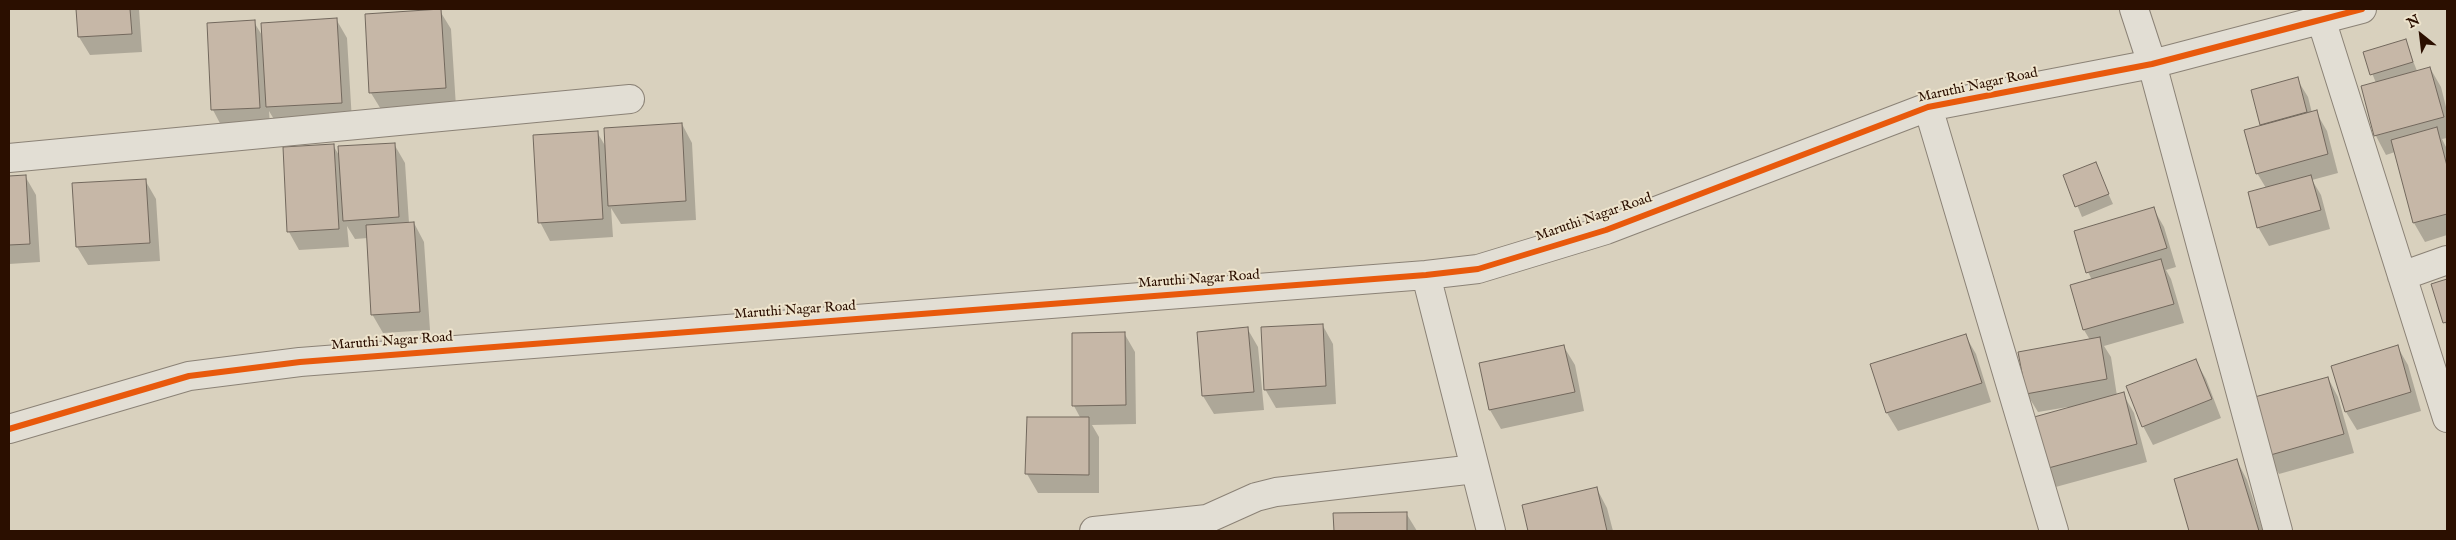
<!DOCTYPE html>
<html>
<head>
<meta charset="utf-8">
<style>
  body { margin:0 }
  #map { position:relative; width:2456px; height:540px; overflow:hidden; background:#d9d1be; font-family:"IM FELL English",serif }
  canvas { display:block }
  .frame { position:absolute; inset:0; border:10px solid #2b0f00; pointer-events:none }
  .north { position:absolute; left:2396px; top:10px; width:50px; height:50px; -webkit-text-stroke:4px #eee4cd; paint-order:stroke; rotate:331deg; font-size:14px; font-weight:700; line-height:20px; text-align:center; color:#2b0f00 }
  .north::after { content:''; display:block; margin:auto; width:18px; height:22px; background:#2b0f00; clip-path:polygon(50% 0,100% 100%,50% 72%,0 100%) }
</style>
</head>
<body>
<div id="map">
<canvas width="2456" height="540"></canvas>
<div class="frame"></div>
<div class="north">N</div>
</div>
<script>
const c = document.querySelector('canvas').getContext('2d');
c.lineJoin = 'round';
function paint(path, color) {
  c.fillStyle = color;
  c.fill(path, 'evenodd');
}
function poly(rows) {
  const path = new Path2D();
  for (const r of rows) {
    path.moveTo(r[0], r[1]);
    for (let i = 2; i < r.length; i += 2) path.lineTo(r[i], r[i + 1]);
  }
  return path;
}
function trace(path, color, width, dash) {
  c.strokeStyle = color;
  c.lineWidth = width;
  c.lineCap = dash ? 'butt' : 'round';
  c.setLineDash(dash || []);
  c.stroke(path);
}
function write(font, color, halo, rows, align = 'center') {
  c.font = font + ' "IM FELL English",serif';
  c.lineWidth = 4;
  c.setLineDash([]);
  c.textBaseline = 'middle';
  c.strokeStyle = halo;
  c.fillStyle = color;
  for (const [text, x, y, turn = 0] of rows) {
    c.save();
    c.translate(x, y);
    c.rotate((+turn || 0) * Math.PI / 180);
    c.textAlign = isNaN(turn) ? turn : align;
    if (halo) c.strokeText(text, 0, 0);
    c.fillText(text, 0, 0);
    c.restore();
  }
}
paint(poly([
  [78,9,139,9,142,52,90,55,79,37],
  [440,11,451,29,456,107,382,111,371,93],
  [336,19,347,38,352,121,278,126,269,111,270,126,223,129,213,110,208,24,254,22,263,37],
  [2405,40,2417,71,2430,68,2441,87,2447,111,2447,138,2442,139,2447,149,2447,235,2425,242,2414,223,2395,152,2386,155,2376,136,2362,86,2376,83,2364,53],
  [2297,79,2308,97,2312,113,2316,112,2327,131,2338,173,2312,180,2321,195,2330,229,2269,246,2258,227,2266,188,2257,173,2261,124],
  [682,124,692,143,696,220,621,224,611,208,613,237,550,241,540,222,597,132,607,149],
  [394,144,405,163,409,223,414,223,424,242,430,330,383,333,372,314,368,238,355,239,347,226,349,247,299,250,289,232,333,145,340,157],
  [2095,164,2113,204,2082,217,2065,176],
  [25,176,36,195,40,262,9,264,9,177],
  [145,180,156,199,160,261,88,265,77,247],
  [2153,208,2164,227,2176,267,2166,270,2171,279,2184,323,2104,346,2111,357,2117,396,2123,394,2134,413,2147,462,2052,488,2042,469,2068,407,2038,412,2027,394,2090,340,2084,330,2072,286,2092,280,2088,272],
  [2447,280,2447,328,2433,285],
  [1323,326,1333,344,1336,404,1276,408,1265,389],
  [1247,328,1258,347,1264,410,1214,414,1203,396],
  [1124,333,1135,352,1136,424,1092,425,1099,437,1099,493,1038,493,1027,474,1081,419,1074,406,1073,334],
  [1965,335,1976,354,1991,402,1898,431,1887,413],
  [2397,346,2408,365,2421,411,2357,430,2346,412],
  [1564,347,1575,365,1584,411,1501,429,1490,410,1480,364],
  [2195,360,2206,379,2221,418,2153,445,2143,426],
  [2328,378,2338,397,2354,453,2279,474,2268,455],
  [2237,461,2247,480,2263,531,2191,531,2175,480],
  [1597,489,1607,508,1613,531,1530,531,1524,506],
  [1406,513,1417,531,1335,531,1334,514]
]), '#0003');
const building = poly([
  [76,9,130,9,132,34,78,37,76,9],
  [441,9,446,88,369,93,365,14,441,9],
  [337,18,342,103,266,107,261,23,337,18],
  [255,20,260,108,211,110,207,23,255,20],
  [2406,39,2413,62,2370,75,2363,52,2406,39],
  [2430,67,2444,117,2374,136,2361,86,2430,67],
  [2298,77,2307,112,2260,125,2251,90,2298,77],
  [2317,110,2328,154,2256,174,2244,130,2317,110],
  [682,123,686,201,608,206,604,128,682,123],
  [2437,127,2447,166,2447,214,2413,223,2391,140,2437,127],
  [598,131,603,219,538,223,533,135,598,131],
  [395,143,399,217,343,221,338,146,395,143],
  [334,144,339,229,287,232,283,147,334,144],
  [2096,162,2109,194,2075,207,2063,175,2096,162],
  [26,175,30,244,9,245,9,176,26,175],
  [2311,175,2321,210,2257,228,2248,192,2311,175],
  [146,179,150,243,76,247,72,183,146,179],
  [2154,207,2167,248,2086,273,2074,231,2154,207],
  [414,222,420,312,371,315,366,225,414,222],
  [2161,259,2174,304,2083,330,2070,285,2161,259],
  [2447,279,2447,322,2443,323,2431,284,2447,279],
  [1323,324,1326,386,1264,390,1261,327,1323,324],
  [1248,327,1254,392,1202,396,1197,332,1248,327],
  [1125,332,1126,405,1072,406,1072,333,1125,332],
  [1966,334,1982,383,1886,413,1870,364,1966,334],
  [2100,337,2107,379,2026,394,2018,352,2100,337],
  [1564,345,1575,392,1489,410,1479,363,1564,345],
  [2398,345,2411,392,2345,412,2331,366,2398,345],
  [2196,359,2212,399,2142,427,2126,386,2196,359],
  [2328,377,2344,434,2267,456,2251,398,2328,377],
  [2124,392,2137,444,2041,470,2027,419,2124,392],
  [1027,417,1089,417,1089,475,1025,474,1027,417],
  [2237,459,2259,531,2189,531,2174,479,2237,459],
  [1597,487,1607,531,1528,531,1522,505,1597,487],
  [1407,512,1407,531,1334,531,1333,513,1407,512]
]);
paint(building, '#c6b7a7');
trace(building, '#72685d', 1);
const minor = poly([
  [2134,9,2152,64,2278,531],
  [2321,19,2447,418],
  [1928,107,2054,531],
  [9,158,630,99],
  [1426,275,1491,531],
  [2402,276,2447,260],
  [9,429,189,376,300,362,1426,275,1478,269,1606,230,1928,107,2152,64,2362,9],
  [1094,531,1207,519,1256,497,1276,492,1475,469]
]);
trace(minor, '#8b8276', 30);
trace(minor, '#e2ded4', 28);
trace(poly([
  [9,429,189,376,300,362,1426,275,1478,269,1606,230,1928,107,2152,64,2362,9]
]), '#e8590c', 6);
write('14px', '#2b0f00', '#eee4cd', [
  ["Maruthi Nagar Road",1978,86,-12],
  ["Maruthi Nagar Road",1594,218,-19],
  ["Maruthi Nagar Road",1199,280,-4],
  ["Maruthi Nagar Road",795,311,-4],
  ["Maruthi Nagar Road",392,342,-4]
]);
</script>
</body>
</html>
